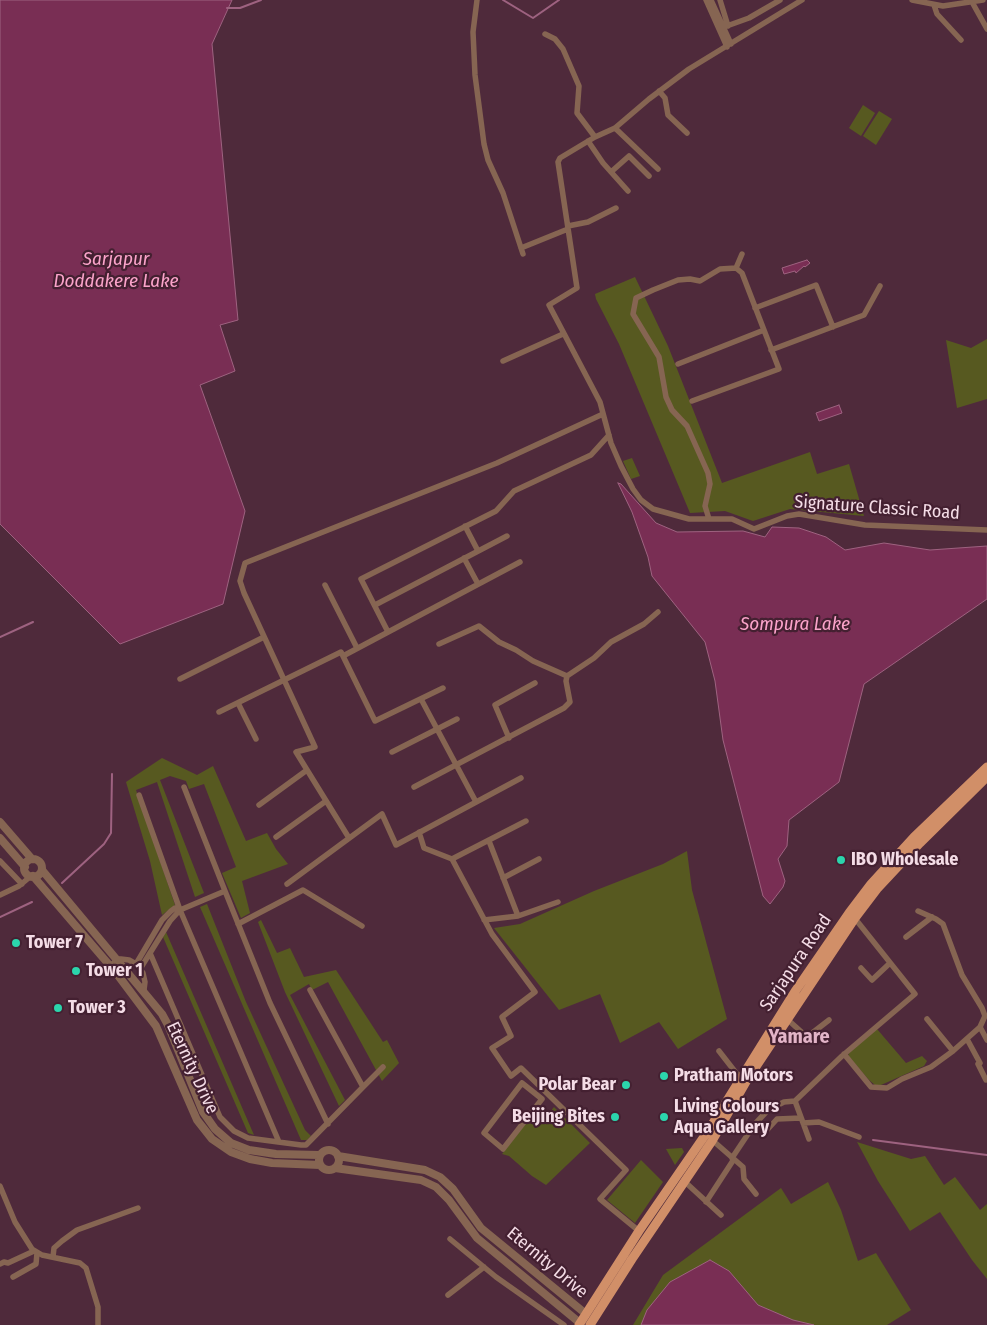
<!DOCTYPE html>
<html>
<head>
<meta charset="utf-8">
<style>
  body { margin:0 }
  canvas { display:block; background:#4f2a3b }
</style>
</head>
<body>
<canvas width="987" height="1325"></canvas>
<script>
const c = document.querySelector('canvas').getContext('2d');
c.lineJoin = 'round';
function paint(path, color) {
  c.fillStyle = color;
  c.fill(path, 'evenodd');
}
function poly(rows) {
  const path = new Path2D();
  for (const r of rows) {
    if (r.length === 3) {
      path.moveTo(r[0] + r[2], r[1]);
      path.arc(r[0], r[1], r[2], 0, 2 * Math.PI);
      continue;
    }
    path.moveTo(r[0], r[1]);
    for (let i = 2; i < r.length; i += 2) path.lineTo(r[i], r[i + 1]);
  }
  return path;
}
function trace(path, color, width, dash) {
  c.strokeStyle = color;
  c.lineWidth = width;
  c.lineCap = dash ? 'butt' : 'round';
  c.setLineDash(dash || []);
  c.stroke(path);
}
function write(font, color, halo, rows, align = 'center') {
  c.font = font + ' "Fira Sans Condensed",sans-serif';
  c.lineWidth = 4.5;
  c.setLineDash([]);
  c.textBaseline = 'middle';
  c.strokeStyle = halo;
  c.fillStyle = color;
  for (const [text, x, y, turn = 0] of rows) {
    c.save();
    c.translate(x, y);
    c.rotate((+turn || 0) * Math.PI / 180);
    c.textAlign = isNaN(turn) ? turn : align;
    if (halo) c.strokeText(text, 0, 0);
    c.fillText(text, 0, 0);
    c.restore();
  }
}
paint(poly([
  [863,105,875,113,861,136,849,128],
  [879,111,892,119,876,145,863,136],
  [635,277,668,346,722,483,810,452,817,474,849,464,864,516,790,509,753,521,725,511,690,513,619,344,596,299,595,294],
  [987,339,987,399,957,408,946,340,971,348],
  [632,458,640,476,631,479,623,461],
  [162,758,197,775,213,766,246,841,267,833,276,849,288,864,242,881,250,913,241,918,222,873,236,867,204,784,189,789,186,781,170,776,160,780,204,893,195,897,157,782,136,790,175,905,162,915,150,861,126,782],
  [687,851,692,890,727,1019,678,1049,659,1022,620,1043,600,994,559,1010,494,928,520,924,594,891,663,864],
  [207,904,246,1002,305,1130,311,1136,307,1140,301,1140,200,907],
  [261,920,277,953,290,948,304,977,336,970,383,1042,387,1040,399,1063,382,1081,328,982,312,990,309,984,290,995,345,1100,339,1106,285,992,258,922],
  [166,932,254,1135,248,1133,163,937],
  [877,1029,906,1063,922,1056,927,1061,924,1066,881,1085,875,1085,869,1080,848,1056,850,1051],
  [554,1107,590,1143,546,1185,532,1176,509,1156,502,1154,536,1110,546,1117],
  [857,1142,911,1159,925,1156,944,1185,955,1177,980,1210,987,1204,987,1279,972,1260,940,1212,910,1231,878,1181],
  [682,1148,684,1152,675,1165,666,1149],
  [641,1160,663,1182,635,1223,607,1200],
  [828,1182,841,1210,858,1261,876,1253,911,1310,887,1325,633,1325,663,1275,781,1188,791,1204]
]), '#575920');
const water = poly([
  [0,0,232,0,212,44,238,320,220,325,235,371,200,385,245,511,223,604,120,644,0,524,0,0],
  [807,260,810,263,805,267,804,266,796,273,795,271,784,274,782,268,807,260],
  [839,405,842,413,819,421,816,413,839,405],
  [618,483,621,484,656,523,677,532,743,531,765,537,772,527,799,528,826,537,845,550,884,543,930,550,987,546,987,599,864,684,839,782,789,820,787,846,778,859,785,881,783,887,770,904,763,896,723,740,715,681,705,642,652,576,648,557,632,512,618,483],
  [710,1260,729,1271,758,1305,793,1320,814,1325,641,1325,647,1310,670,1282,710,1260]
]);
paint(water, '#792e54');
trace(water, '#9e6280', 1);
trace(poly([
  [503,0,533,18,559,0],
  [227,8,240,8,261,0],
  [0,637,33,622],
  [62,883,104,844,111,833,112,774],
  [0,917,32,902],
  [873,1140,987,1155]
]), '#9e6280', 2);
trace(poly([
  [477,0,473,32,475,75,484,144,488,160,503,193,523,254],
  [706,0,727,47],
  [711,0,731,44],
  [720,0,728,26],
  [802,0,689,69,649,99,615,128,595,137,560,158,558,162,577,288,549,305,600,402,611,443,621,466,633,489,641,500,653,509,689,519,732,519,754,529,787,516,799,514,865,525,987,530],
  [912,0,943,6,983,0],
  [972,2,987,29],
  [934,5,937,14,961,40],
  [724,27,749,18,780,0],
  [545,34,555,39,563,49,579,86,577,113,595,137],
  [659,91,665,98,668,115,687,133],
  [615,128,658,169],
  [588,141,603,163,628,191],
  [611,172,629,156,649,176],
  [568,226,588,222,616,208],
  [521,248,568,229],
  [736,268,742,254],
  [755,308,816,285,833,327],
  [771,350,864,315,880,286],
  [503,361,563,334],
  [678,364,764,330],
  [692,401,779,369,742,273,736,268,720,269,700,281,690,279,678,280,653,290,636,298,633,314,659,357,666,397,672,410,687,426,708,473,710,484,705,506,709,519],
  [465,526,478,551],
  [464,558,478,584],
  [325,585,357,648],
  [375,605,507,536],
  [388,632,361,579,496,511,514,491,591,455,609,435],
  [439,644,479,626,499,642,516,650,533,661,567,676],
  [343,656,520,562],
  [567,676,594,658,611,642,644,624,658,612],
  [180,679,264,637],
  [421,699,476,802],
  [238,703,256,739],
  [219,712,341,652,375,721,443,688],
  [509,738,495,705,535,683],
  [392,752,457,719],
  [414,787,564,708,570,702,566,681,567,676],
  [139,795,180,910,279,1142],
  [259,805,307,770],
  [419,832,424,848,452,859,492,934,535,992,502,1017,511,1036,492,1048,511,1076,521,1068,626,1170,600,1199,639,1231],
  [276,837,326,801],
  [349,838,296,752,315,747,244,593,240,581,245,563,497,463,603,414],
  [489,841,518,916],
  [452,859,526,821],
  [0,861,22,884],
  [503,878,539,859],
  [287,884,382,814,396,845,521,778],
  [225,891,270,1003,328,1124],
  [0,895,19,886,31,876],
  [484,920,518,916,558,902],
  [238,924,303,890,362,926],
  [906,937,932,917],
  [150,953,220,1117,234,1131,248,1138,301,1145,306,1145,363,1087,310,990],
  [136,964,162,920,171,911,175,908,180,910,225,891,184,787],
  [110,966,118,959,121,959,129,960,136,964,143,973,145,982,144,990],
  [861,968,872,980,890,963],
  [140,969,170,921,180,910],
  [787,1019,807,1037,829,1020],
  [927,1019,953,1051],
  [980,1027,987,1040],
  [967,1039,980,1063,978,1064,986,1080],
  [719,1051,740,1078],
  [844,1054,871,1087,887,1088,902,1079,931,1067,953,1051,980,1027,985,1016,982,1008,962,975,943,924,936,919,918,911],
  [522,1083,542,1099,503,1149,484,1133,522,1083],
  [363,1087,383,1067],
  [795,1101,809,1139],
  [803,1123,819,1122,859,1137],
  [767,1130,777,1119,801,1118],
  [711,1139,743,1167,744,1179,756,1194],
  [732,1158,754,1125,768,1110,784,1102,795,1101,842,1056,915,994,853,916],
  [684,1181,721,1215],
  [0,1186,15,1222,32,1249,42,1255,80,1263,86,1268,98,1307,98,1325],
  [706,1202,734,1159],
  [450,1239,496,1277,564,1325],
  [53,1257,54,1248,62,1241,77,1230,138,1208],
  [0,1264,4,1262,8,1263,34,1251],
  [13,1277,36,1264,37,1253],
  [448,1295,484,1267]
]), '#866552', 5.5);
trace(poly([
  [0,822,32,859],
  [0,838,25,867],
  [33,868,9],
  [42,870,162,1014,168,1025,203,1112,215,1129,231,1143,249,1150,276,1154,319,1155],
  [33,876,117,974,156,1026,197,1120,212,1139,231,1152,250,1159,272,1163,320,1165],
  [329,1160,10],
  [338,1156,425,1170,440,1177,453,1189,481,1228,586,1314],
  [335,1168,421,1180,436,1187,449,1200,477,1238,580,1323]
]), '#866552', 8);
trace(poly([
  [579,1325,639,1231,710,1128,796,990,849,913,871,884,914,837,987,767],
  [590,1325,632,1259,712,1141,747,1080,855,918,877,889,920,843,987,777]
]), '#d18f68', 9);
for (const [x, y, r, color] of [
  [841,860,5,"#2bd5ac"],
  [16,943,5,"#2bd5ac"],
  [76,971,5,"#2bd5ac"],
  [58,1008,5,"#2bd5ac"],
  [664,1076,5,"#2bd5ac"],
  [626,1085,5,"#2bd5ac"],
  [615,1117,5,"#2bd5ac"],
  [664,1117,5,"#2bd5ac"]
]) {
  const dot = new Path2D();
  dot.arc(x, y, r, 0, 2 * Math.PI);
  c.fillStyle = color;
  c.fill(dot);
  trace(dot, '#442031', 2);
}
write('18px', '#f4dce6', '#442031', [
  ["Signature Classic Road",877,508,4],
  ["Sarjapura Road",796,963,-56],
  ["Eternity Drive",192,1068,65],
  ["Eternity Drive",547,1263,40]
]);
write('bold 18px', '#f4dce6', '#442031', [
  ["IBO Wholesale",851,860],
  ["Tower 7",26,943],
  ["Tower 1",86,971],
  ["Tower 3",68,1008],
  ["Pratham Motors",674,1076],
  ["Polar Bear",616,1085,"right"],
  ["Living Colours",674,1107],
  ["Aqua Gallery",674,1128],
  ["Beijing Bites",605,1117,"right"]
], 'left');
write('italic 19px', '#fba3ca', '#442031', [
  ["Sarjapur",116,260],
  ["Doddakere Lake",116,282],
  ["Sompura Lake",795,625]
]);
write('bold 20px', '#e3b4c8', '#442031', [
  ["Yamare",799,1037]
]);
</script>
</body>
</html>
